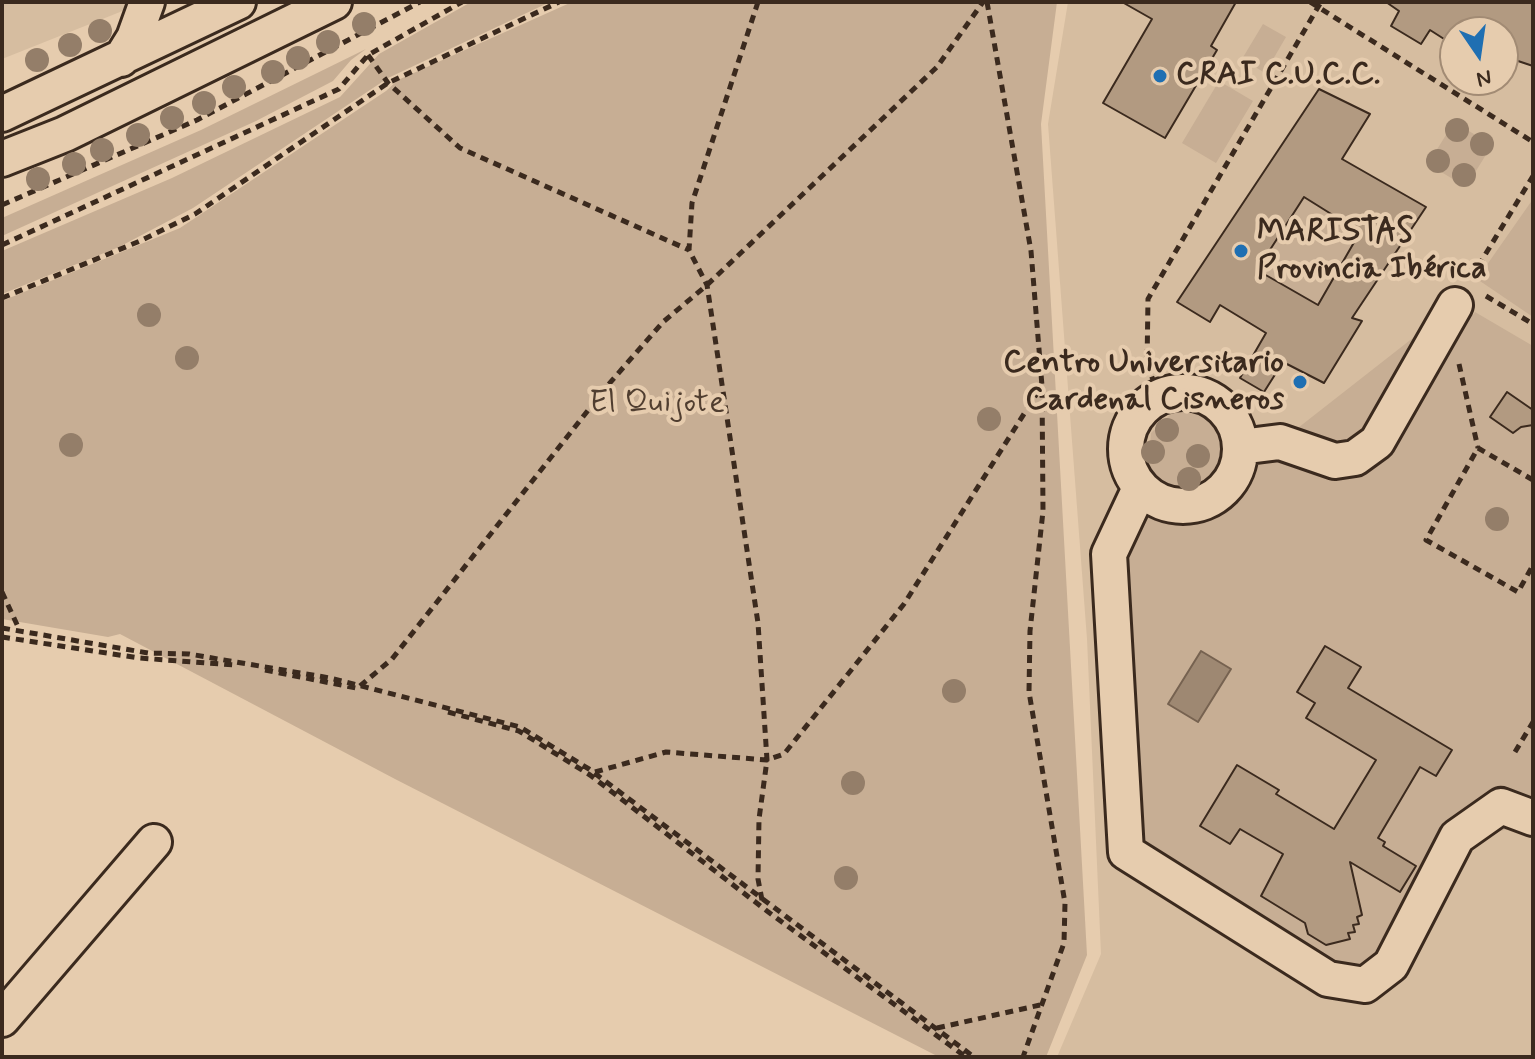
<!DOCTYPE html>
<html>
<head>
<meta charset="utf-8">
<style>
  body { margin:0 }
  #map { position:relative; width:1535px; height:1059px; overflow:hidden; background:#e6ccae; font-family:Mynerve,sans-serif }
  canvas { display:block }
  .frame { position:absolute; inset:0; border:4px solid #3b2a1e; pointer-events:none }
  .north { position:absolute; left:1439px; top:16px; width:80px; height:80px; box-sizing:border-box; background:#e6ccae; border:2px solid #a28b74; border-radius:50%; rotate:167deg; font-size:22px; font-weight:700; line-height:32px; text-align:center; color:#3b2a1e }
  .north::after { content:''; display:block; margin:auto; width:28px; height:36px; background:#1f6fb2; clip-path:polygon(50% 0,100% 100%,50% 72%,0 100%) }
</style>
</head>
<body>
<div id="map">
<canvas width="1535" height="1059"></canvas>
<div class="frame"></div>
<div class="north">N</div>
</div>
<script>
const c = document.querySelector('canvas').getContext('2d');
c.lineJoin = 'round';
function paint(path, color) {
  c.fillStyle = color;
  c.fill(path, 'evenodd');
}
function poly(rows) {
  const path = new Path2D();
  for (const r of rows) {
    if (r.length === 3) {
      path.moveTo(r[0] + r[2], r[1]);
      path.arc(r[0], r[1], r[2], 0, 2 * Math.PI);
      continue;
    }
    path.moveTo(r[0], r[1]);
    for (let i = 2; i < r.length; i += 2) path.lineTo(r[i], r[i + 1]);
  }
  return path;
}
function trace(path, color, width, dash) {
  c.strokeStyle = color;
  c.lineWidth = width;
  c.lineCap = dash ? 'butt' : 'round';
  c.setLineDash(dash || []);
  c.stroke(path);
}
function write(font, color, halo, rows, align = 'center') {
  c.font = font + ' Mynerve,sans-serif';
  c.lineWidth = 8;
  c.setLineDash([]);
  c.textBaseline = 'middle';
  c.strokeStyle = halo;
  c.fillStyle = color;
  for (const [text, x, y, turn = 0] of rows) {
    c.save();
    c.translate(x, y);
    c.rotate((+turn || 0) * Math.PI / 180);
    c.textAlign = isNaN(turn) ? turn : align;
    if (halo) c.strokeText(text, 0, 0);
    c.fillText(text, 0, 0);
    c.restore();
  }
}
paint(poly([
  [2,2,137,2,120,12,2,59],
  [1068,2,1533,2,1533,1057,1057,1057,1101,954,1087,639,1048,124],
  [1455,32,1503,32,1503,80,1455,80]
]), '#d6bda0');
paint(poly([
  [471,2,550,2,388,78,193,208,119,247,2,294,2,251,172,178,340,97,379,54],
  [572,2,1057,2,1041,124,1087,955,1046,1057,939,1057,395,779,120,634,108,637,2,619,2,301,180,228,386,91,398,80],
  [1263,24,1286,37,1265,73,1242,59],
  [366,49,351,60,333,81,256,121,2,236,2,218,201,130],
  [1219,81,1253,101,1216,163,1182,143],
  [1454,122,1492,145,1466,187,1428,164],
  [1304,197,1360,232,1318,305,1257,270],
  [1533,199,1533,317,1477,279],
  [1455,305,1473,315,1475,312,1533,346,1533,826,1457,837,1365,985,1126,852,1109,554,1149,462,1151,433,1172,413,1191,408,1205,415,1223,435,1224,447,1280,442]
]), '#c7ae94');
const water = poly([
  [1201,651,1231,669,1198,722,1168,704,1201,651]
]);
paint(water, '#9e8872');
trace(water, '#766250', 2);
const building = poly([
  [1122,2,1236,2,1211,46,1217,50,1165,138,1103,103,1152,19,1122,2],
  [1386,2,1533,2,1533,66,1503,56,1503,32,1455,30,1455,46,1430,30,1421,44,1391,26,1399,11,1386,2],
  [1319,89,1370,114,1342,159,1426,207,1352,318,1362,321,1324,383,1283,362,1264,392,1240,378,1266,333,1220,305,1210,322,1177,302,1319,89],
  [1304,197,1360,232,1318,305,1257,270,1304,197],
  [1507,392,1533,410,1533,425,1521,427,1513,433,1490,417,1507,392],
  [1325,646,1361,667,1348,688,1452,750,1436,776,1420,767,1378,838,1385,842,1383,846,1416,866,1400,892,1350,862,1362,915,1357,917,1359,924,1353,925,1355,932,1348,933,1350,939,1326,945,1308,934,1305,923,1261,896,1283,854,1240,829,1230,844,1200,826,1237,765,1279,790,1276,794,1334,829,1376,760,1306,718,1315,703,1297,692,1325,646]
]);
paint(building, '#b29a81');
trace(building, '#3b2a1e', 2);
const minor = poly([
  [121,59,134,38,147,2],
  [2,114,238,2],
  [2,159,65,134,334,2],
  [1183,449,57],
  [1240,447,1280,442,1335,461,1355,458,1377,442,1455,305],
  [1140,488,1109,554,1126,852,1328,979,1365,985,1391,965,1457,837,1501,806,1533,818],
  [2,1019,154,842]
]);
trace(minor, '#3b2a1e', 40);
trace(poly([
  [758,2,692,203,689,250,707,285,758,623,767,760,759,819,758,879,762,900],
  [987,2,1031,251,1042,386,1043,511,1030,631,1029,692,1065,903,1064,943,1023,1057],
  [1310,2,1533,142],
  [368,55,388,83,460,148,689,250],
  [2,205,197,120,420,2],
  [2,245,339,89,368,55,462,2],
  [1471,278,1533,176],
  [1486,296,1533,324],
  [2,298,140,241,195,214,388,83,559,2],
  [1459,364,1478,448],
  [1160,397,1147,365,1148,299,1321,2],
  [1533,480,1478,448,1426,540,1518,592,1533,565],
  [2,592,20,631],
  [2,628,148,653,189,654,330,678,520,727,589,769,974,1057],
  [2,637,139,658,235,665],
  [265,670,361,689],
  [360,686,392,659,608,385,663,322,707,285,937,67,983,2],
  [448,712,519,731,590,775,767,911,966,1057],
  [1515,752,1533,722],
  [595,772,666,752,767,760,784,754,904,604,1041,387],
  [937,1028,1040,1005]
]), '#3b2a1e', 5, [8, 6]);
trace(minor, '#e6ccae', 34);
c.fillStyle = '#947e69';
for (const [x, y] of [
  [364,24],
  [100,31],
  [328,42],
  [70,45],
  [298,58],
  [37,60],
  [273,72],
  [234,87],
  [204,103],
  [172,118],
  [1457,130],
  [138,135],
  [1482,144],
  [102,150],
  [1438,161],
  [74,164],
  [1464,175],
  [38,179],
  [149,315],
  [187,358],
  [989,419],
  [1167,430],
  [71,445],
  [1153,452],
  [1198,456],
  [1189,479],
  [1497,519],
  [954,691],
  [853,783],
  [846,878]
]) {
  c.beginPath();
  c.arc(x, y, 12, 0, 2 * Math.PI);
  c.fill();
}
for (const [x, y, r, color] of [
  [1160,76,8,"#1f6fb2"],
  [1241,251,8,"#1f6fb2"],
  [1300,382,8,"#1f6fb2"]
]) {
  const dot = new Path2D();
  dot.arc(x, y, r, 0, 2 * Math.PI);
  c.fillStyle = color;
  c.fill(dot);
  trace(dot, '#e6ccae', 3);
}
write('bold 32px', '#3b2a1e', '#e6ccae', [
  ["CRAI C.U.C.C.",1176,76],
  ["MARISTAS",1257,233],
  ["Provincia Ibérica",1257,270],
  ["Centro Universitario",1284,364,"right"],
  ["Cardenal Cisneros",1284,401,"right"]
], 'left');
write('32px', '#503e30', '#e6ccae', [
  ["El Quijote",657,404]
]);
</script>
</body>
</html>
